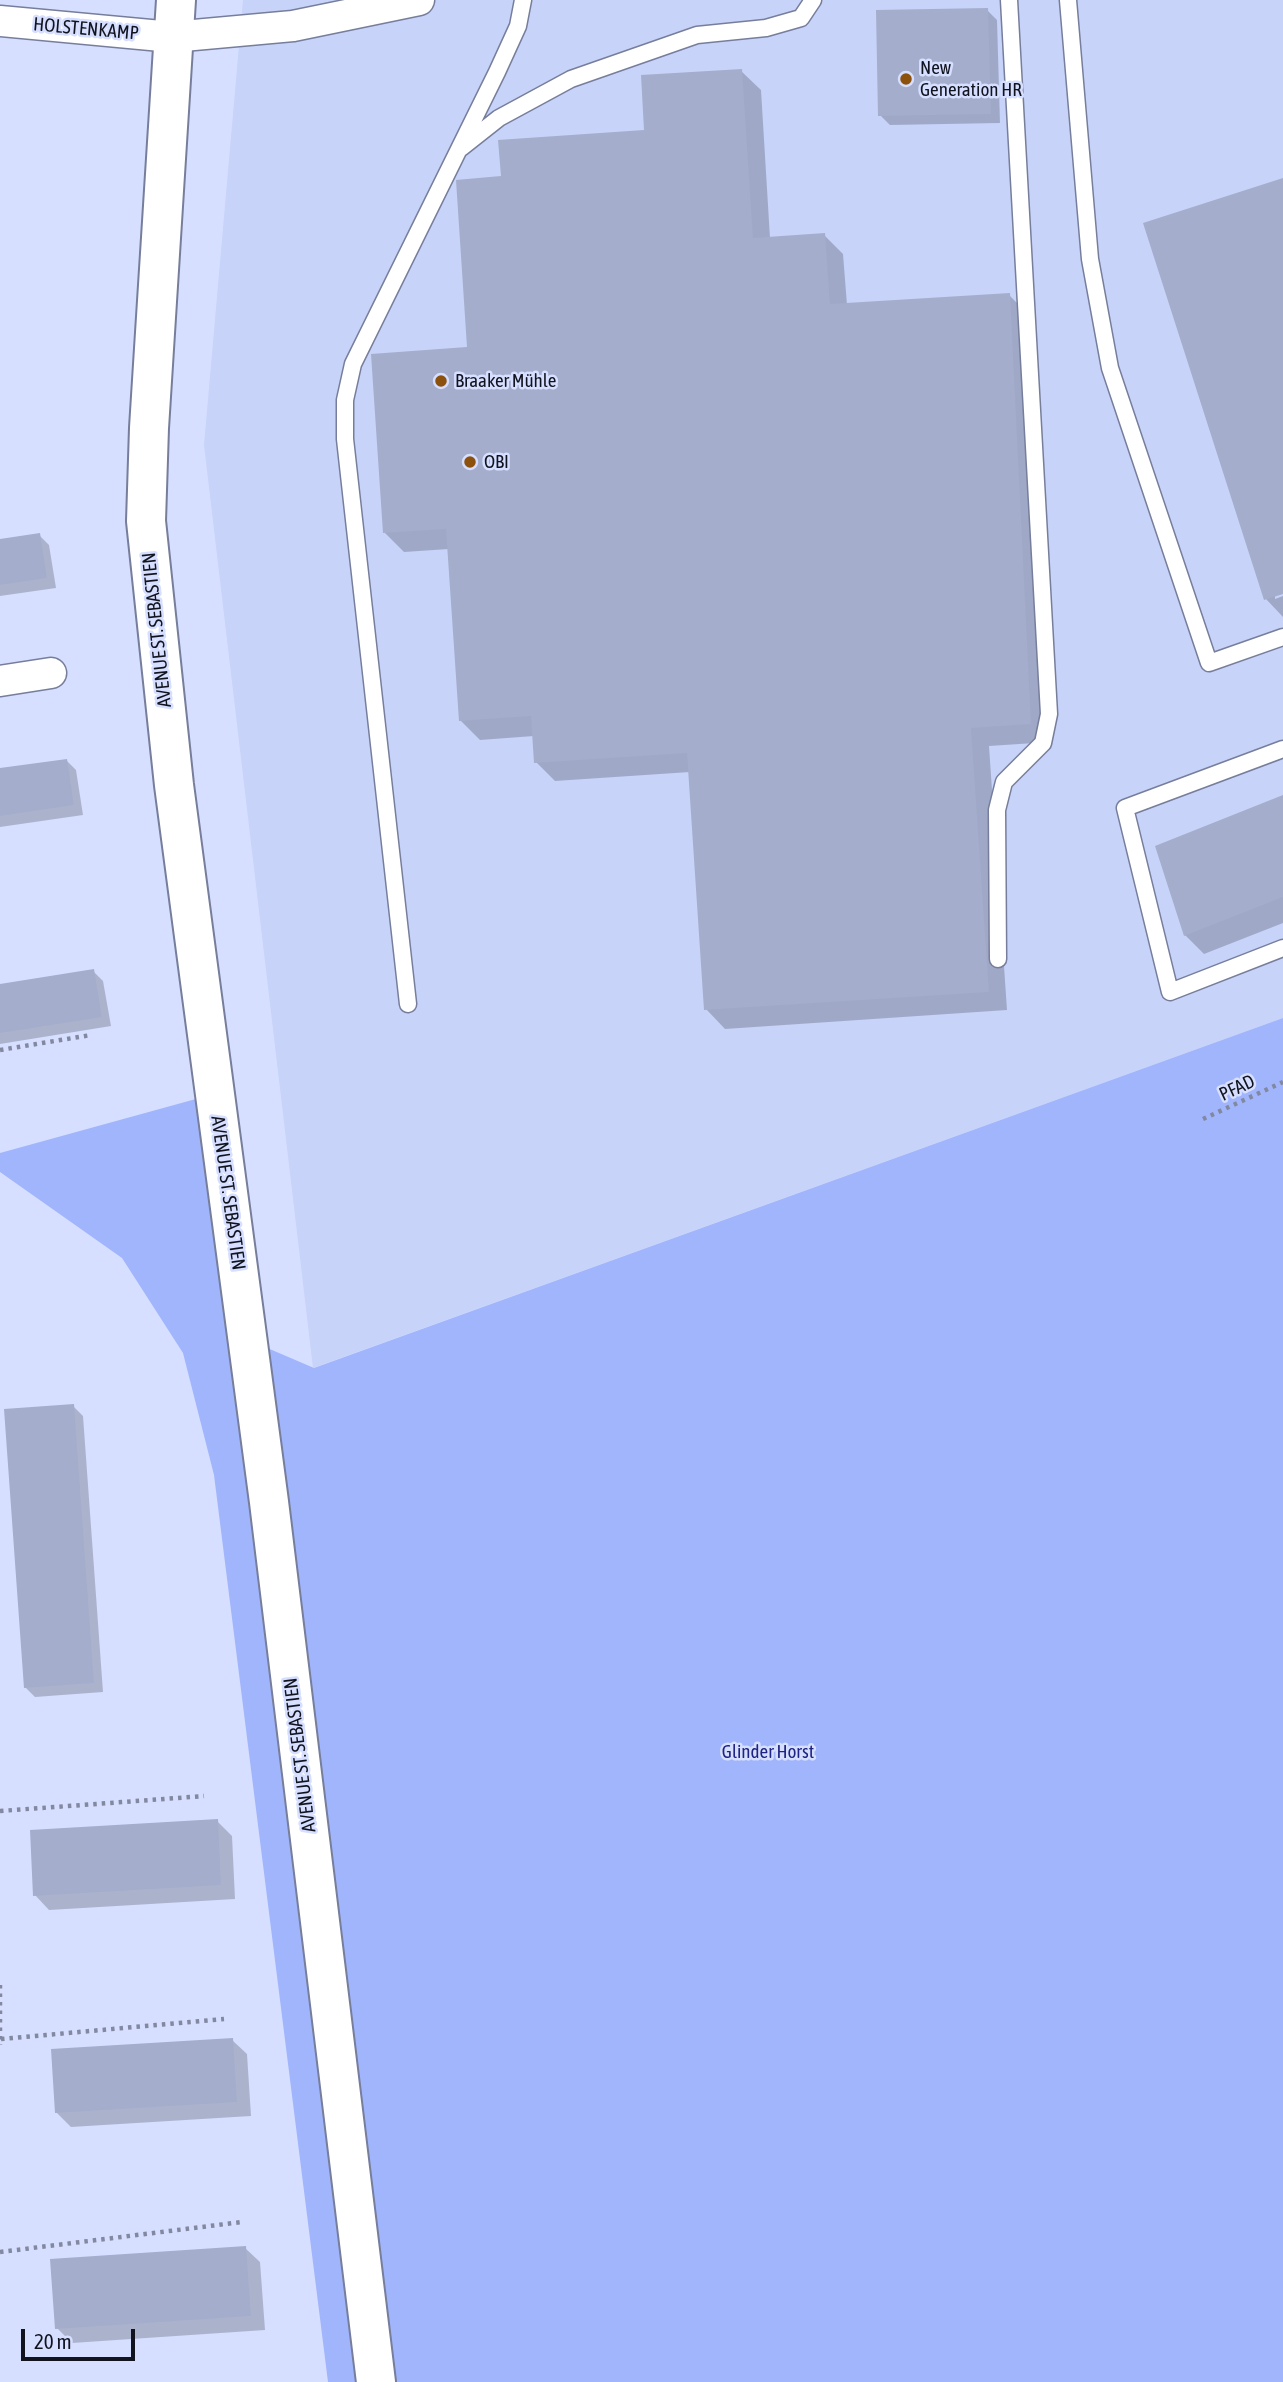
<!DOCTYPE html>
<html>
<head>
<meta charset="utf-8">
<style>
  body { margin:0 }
  #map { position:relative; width:1283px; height:2382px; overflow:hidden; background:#d6dfff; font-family:"Asap Condensed",sans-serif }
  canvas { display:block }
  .scale { position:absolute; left:21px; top:2329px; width:114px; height:32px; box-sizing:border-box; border:4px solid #11141e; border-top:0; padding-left:9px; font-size:21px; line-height:24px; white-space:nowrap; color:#11141e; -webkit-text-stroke:5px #d6dfff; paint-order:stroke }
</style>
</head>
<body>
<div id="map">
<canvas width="1283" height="2382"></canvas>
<div class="scale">20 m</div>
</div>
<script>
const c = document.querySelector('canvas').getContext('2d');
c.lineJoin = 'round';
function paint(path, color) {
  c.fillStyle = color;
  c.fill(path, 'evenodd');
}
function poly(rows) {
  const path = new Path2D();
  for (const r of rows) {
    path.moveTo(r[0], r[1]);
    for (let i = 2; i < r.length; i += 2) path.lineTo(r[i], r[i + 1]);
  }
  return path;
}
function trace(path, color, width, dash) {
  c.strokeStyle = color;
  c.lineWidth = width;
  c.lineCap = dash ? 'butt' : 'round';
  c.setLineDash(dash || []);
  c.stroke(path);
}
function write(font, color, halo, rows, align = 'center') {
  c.font = font + ' "Asap Condensed",sans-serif';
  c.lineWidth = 5;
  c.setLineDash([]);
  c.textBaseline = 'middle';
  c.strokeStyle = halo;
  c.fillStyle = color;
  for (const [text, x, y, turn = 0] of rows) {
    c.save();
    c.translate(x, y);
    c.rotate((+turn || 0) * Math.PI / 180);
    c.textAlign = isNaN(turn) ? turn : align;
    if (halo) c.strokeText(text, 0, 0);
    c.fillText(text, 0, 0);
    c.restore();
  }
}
paint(poly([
  [243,0,1283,0,1283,1018,313,1368,204,445]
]), '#c7d3f9');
paint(poly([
  [1283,1018,1283,2382,328,2382,214,1475,183,1353,122,1258,0,1172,0,1153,214,1094,251,1341,314,1368]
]), '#a1b5fc');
paint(poly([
  [987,10,997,20,1000,123,890,125,880,115],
  [741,71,761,90,770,238,824,235,843,254,847,305,1009,295,1028,314,1050,742,989,746,1007,1010,725,1029,706,1009,690,772,555,781,536,762,534,736,480,740,460,720,449,549,404,552,385,533,469,349,503,178,646,132],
  [1283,180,1283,593,1275,595,1275,599,1283,596,1283,617,1266,599,1145,224],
  [39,535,49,545,56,588,0,596,0,541],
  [67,761,76,770,83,815,0,827,0,770],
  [1283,797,1283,923,1204,954,1185,935],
  [93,971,103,981,111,1026,0,1044,0,986],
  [73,1406,83,1416,103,1692,35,1697,25,1687],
  [217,1821,232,1836,235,1899,49,1910,35,1895],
  [232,2040,247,2054,251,2116,71,2127,56,2112],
  [245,2248,260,2262,265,2330,72,2343,57,2328]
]), '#0003');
paint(poly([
  [988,8,991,114,878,116,876,10],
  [742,69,753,238,825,233,830,304,1010,293,1031,724,971,728,989,992,704,1010,687,753,534,763,531,716,459,721,446,529,383,533,371,354,467,347,456,180,501,176,498,140,644,130,641,75],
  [1283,178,1283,594,1264,600,1143,223],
  [40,533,47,578,0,585,0,539],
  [67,759,74,805,0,816,0,768],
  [1283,795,1283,897,1184,936,1155,846],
  [94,969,102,1017,0,1033,0,984],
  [74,1404,94,1683,24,1688,4,1409],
  [218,1819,221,1885,33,1896,30,1830],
  [233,2038,237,2102,55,2113,51,2049],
  [246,2246,251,2316,55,2329,50,2259]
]), '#a4adcb');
const service = poly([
  [1068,0,1090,259,1110,368,1209,663,1283,637],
  [461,148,499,118,571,79,697,35,766,28,801,18,813,0],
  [1283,749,1125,808,1170,992,1283,948],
  [998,959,997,810,1004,782,1043,743,1049,714,1009,0],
  [408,1004,345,439,345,400,353,364,497,72,518,26,523,0]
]);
const minor = poly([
  [0,21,172,37,293,26,419,0],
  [0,681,51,673]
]);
const secondary = poly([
  [176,0,149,428,146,521,174,785,269,1502,376,2382]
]);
trace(service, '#767e9b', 19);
trace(minor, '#767e9b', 33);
trace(secondary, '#767e9b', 42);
trace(poly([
  [0,1050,91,1035],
  [1203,1119,1283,1082],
  [0,1811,204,1796],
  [0,1985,0,2045],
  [1,2039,224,2019],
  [0,2252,242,2222]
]), '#82889f', 4.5, [3.5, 5]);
trace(service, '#fff', 16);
trace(minor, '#fff', 30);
trace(secondary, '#fff', 38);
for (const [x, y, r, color] of [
  [906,79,7,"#8c510d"],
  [441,381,7,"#8c510d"],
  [470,462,7,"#8c510d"]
]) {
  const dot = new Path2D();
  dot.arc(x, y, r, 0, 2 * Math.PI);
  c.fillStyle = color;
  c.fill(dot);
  trace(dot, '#d6dfff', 2.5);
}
write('19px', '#11141e', '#d6dfff', [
  ["HOLSTENKAMP",86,29,5],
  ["AVENUE ST. SEBASTIEN",157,630,-96],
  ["PFAD",1237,1088,-25],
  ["AVENUE ST. SEBASTIEN",228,1193,82],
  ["AVENUE ST. SEBASTIEN",300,1755,-97]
]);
write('19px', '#11141e', '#d6dfff', [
  ["New",920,68],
  ["Generation HR",920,90],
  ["Braaker Mühle",455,381],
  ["OBI",484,462]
], 'left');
write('19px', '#1f2482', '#d6dfff', [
  ["Glinder Horst",768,1752]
]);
</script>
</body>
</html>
